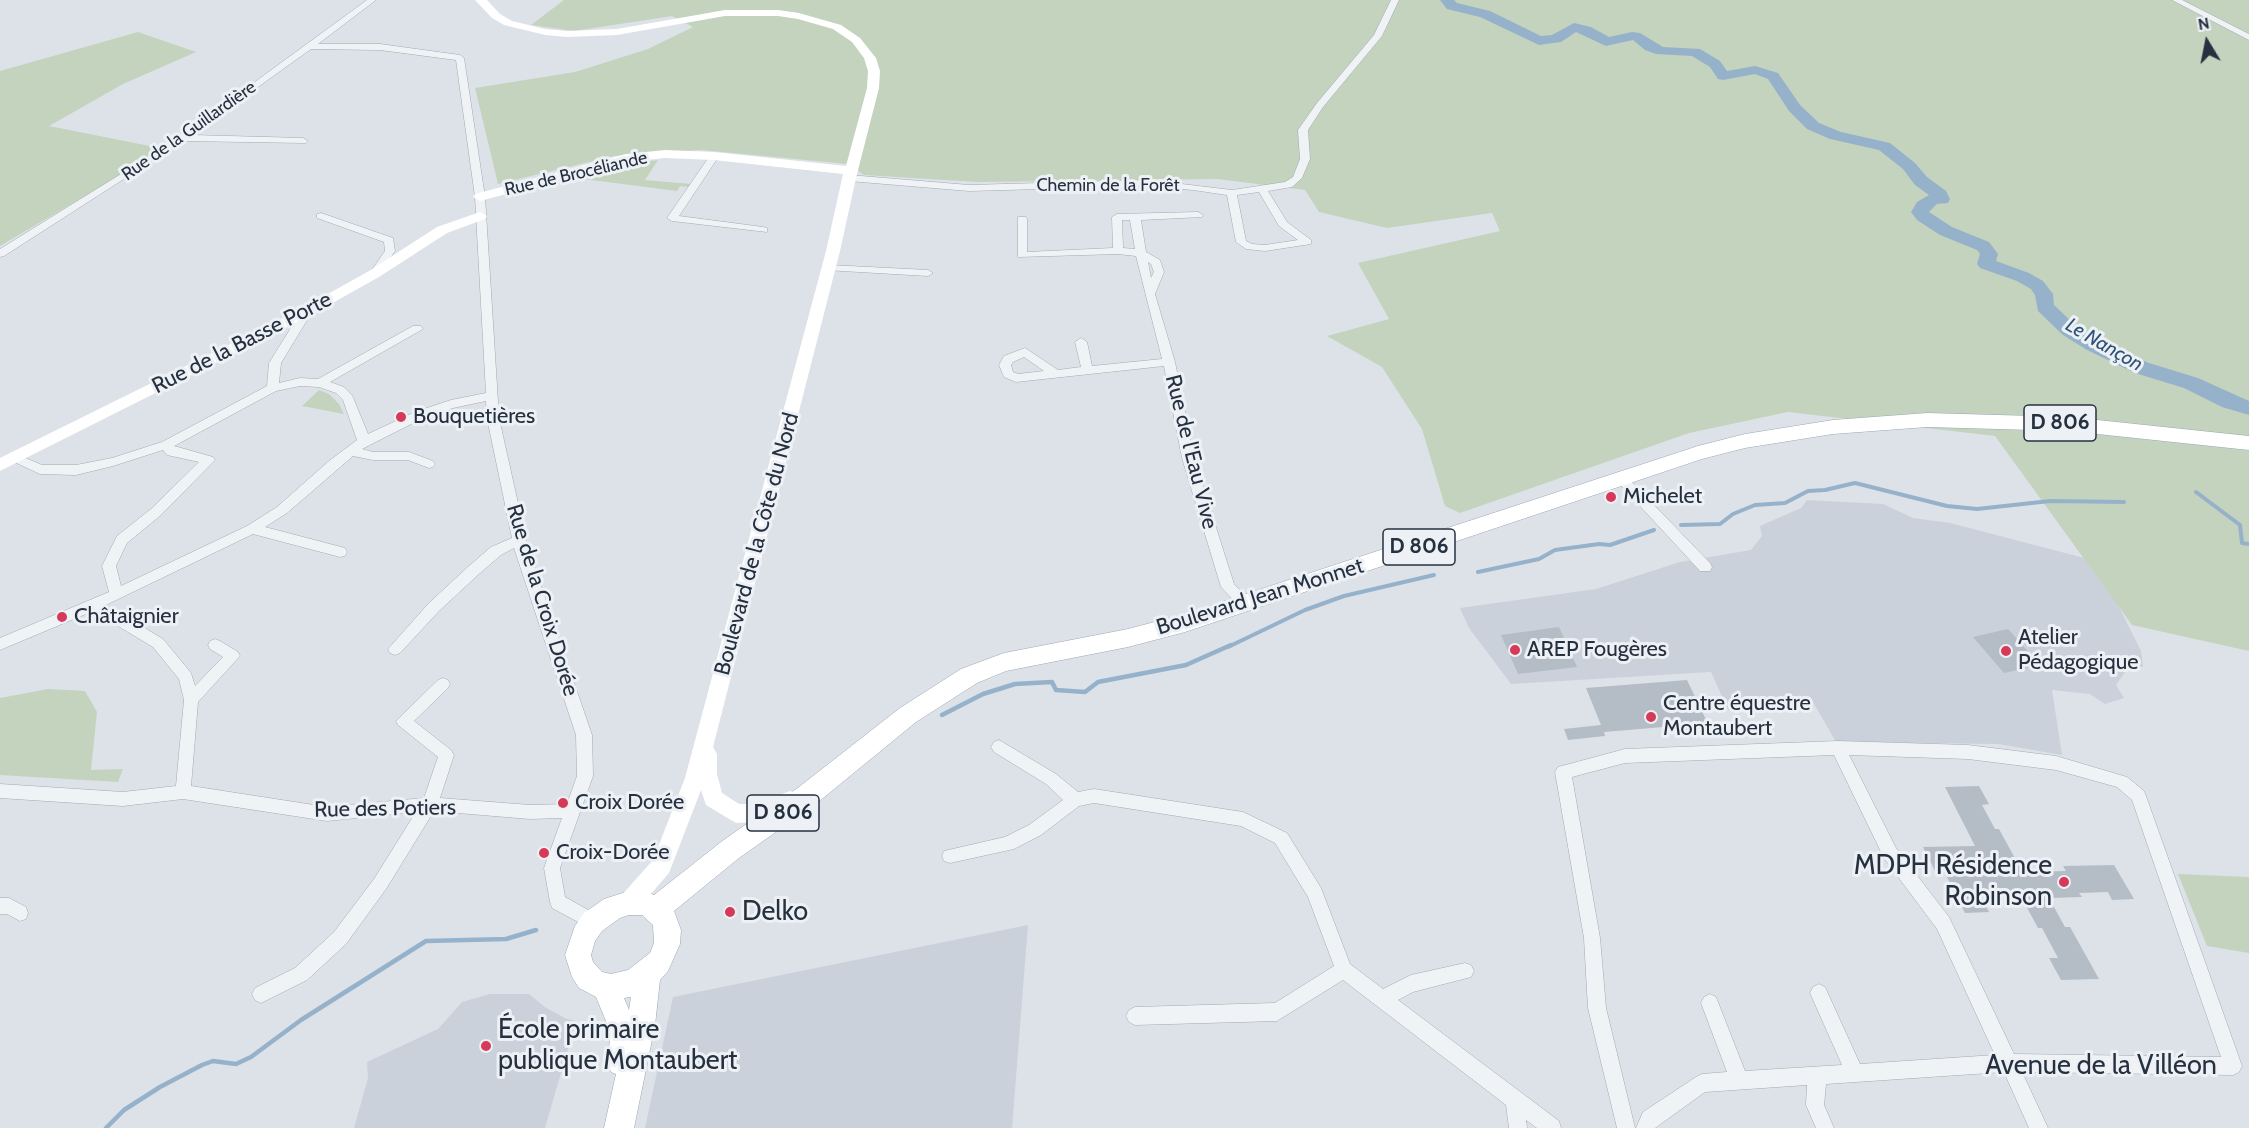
<!DOCTYPE html>
<html>
<head>
<meta charset="utf-8">
<style>
  body { margin:0 }
  #map { position:relative; width:2249px; height:1128px; overflow:hidden; background:#dde2e8; font-family:Cabin,sans-serif }
  canvas { display:block }
  .north { position:absolute; left:2177px; top:12px; width:60px; height:60px; -webkit-text-stroke:4px #edf1f6; paint-order:stroke; rotate:350deg; font-size:16px; font-weight:700; line-height:24px; text-align:center; color:#263140 }
  .north::after { content:''; display:block; margin:auto; width:21px; height:27px; background:#263140; clip-path:polygon(50% 0,100% 100%,50% 72%,0 100%) }
</style>
</head>
<body>
<div id="map">
<canvas width="2249" height="1128"></canvas>
<div class="north">N</div>
</div>
<script>
const c = document.querySelector('canvas').getContext('2d');
c.lineJoin = 'round';
function paint(path, color) {
  c.fillStyle = color;
  c.fill(path, 'evenodd');
}
function poly(rows) {
  const path = new Path2D();
  for (const r of rows) {
    path.moveTo(r[0], r[1]);
    for (let i = 2; i < r.length; i += 2) path.lineTo(r[i], r[i + 1]);
  }
  return path;
}
function trace(path, color, width, dash) {
  c.strokeStyle = color;
  c.lineWidth = width;
  c.lineCap = dash ? 'butt' : 'round';
  c.setLineDash(dash || []);
  c.stroke(path);
}
function write(font, color, halo, rows, align = 'center') {
  c.font = font + ' Cabin,sans-serif';
  c.lineWidth = 6;
  c.setLineDash([]);
  c.textBaseline = 'middle';
  c.strokeStyle = halo;
  c.fillStyle = color;
  for (const [text, x, y, turn = 0] of rows) {
    c.save();
    c.translate(x, y);
    c.rotate((+turn || 0) * Math.PI / 180);
    c.textAlign = isNaN(turn) ? turn : align;
    if (halo) c.strokeText(text, 0, 0);
    c.fillText(text, 0, 0);
    c.restore();
  }
}
paint(poly([
  [1807,500,1883,504,1913,518,1950,523,2096,561,2141,651,2143,667,2130,665,2116,685,2124,698,2105,704,2090,694,2052,690,2062,755,1998,744,1836,742,1813,702,1728,710,1711,672,1511,684,1469,628,1460,608,1596,589,1680,562,1751,550,1762,536,1760,526,1801,508],
  [1028,925,1012,1128,645,1128,673,997],
  [490,994,529,994,546,1008,567,1019,576,1021,545,1128,354,1128,368,1078,367,1062,438,1029,462,1002]
]), '#cbd1da');
paint(poly([
  [564,0,2249,0,2249,651,2132,625,1995,436,1788,412,1689,433,1460,513,1445,506,1422,429,1382,367,1327,336,1389,319,1358,263,1500,231,1492,213,1387,228,1319,212,1305,190,1217,179,978,182,864,175,848,164,701,150,614,156,498,184,475,88,575,72,648,49,693,27,672,16,574,31,531,25],
  [138,32,196,52,123,84,49,126,165,149,0,246,0,71],
  [658,160,645,180,691,184,689,187,680,186,677,191,568,177,621,165],
  [319,390,329,394,339,404,344,414,302,406],
  [48,689,85,691,97,712,91,770,123,769,118,782,0,775,0,698],
  [2178,874,2249,877,2249,953,2207,946]
]), '#c4d3be');
trace(poly([
  [2196,492,2240,525,2242,543,2249,544],
  [1681,525,1720,524,1733,514,1755,505,1785,503,1808,491,1825,490,1855,483,1947,506,1977,509,2050,501,2124,502],
  [1478,572,1539,559,1555,550,1599,544,1610,545,1654,530],
  [1228,647,1305,610,1344,596,1434,575]
]), '#96b2cb', 4);
trace(poly([
  [942,715,983,694,1015,684,1052,682,1056,690,1085,692,1098,682,1186,665,1231,645],
  [106,1128,124,1110,160,1087,202,1065,213,1061,236,1064,251,1057,301,1020,426,941,506,939,536,930]
]), '#96b2cb', 4.5);
paint(poly([
  [1440,0,1454,0,1457,3,1490,11,1541,36,1552,35,1574,23,1591,27,1609,37,1632,32,1640,33,1663,47,1700,49,1720,61,1727,71,1755,66,1778,73,1800,105,1819,123,1841,132,1890,143,1915,163,1927,177,1946,191,1950,199,1948,203,1937,204,1929,212,1952,227,1989,242,1998,254,1996,261,2029,273,2043,281,2053,294,2054,305,2077,327,2101,342,2149,363,2198,378,2249,401,2249,415,2222,407,2184,388,2135,373,2087,350,2063,335,2038,311,2035,295,2031,289,2017,281,1980,268,1977,264,1980,254,1977,250,1940,235,1917,220,1911,212,1917,202,1929,195,1915,185,1903,169,1879,150,1830,139,1807,129,1789,111,1768,79,1755,74,1723,80,1718,79,1710,67,1692,56,1656,54,1645,50,1633,40,1606,46,1576,32,1561,42,1539,45,1480,17,1447,9,1440,0]
]), '#96b2cb');
paint(poly([
  [1559,627,1577,667,1518,674,1501,635],
  [2008,629,2040,665,2004,673,1973,637],
  [1687,680,1710,728,1677,731,1675,726,1604,732,1605,736,1568,740,1564,729,1601,725,1586,688],
  [1979,786,1989,804,1982,805,1995,829,1999,829,2017,862,2026,862,2031,872,2066,871,2063,866,2114,865,2134,899,2112,900,2108,892,2079,893,2082,897,2049,898,2065,927,2070,927,2099,979,2061,980,2049,958,2058,958,2042,928,2038,928,2019,893,2010,894,2007,888,1992,888,1980,895,1989,912,1965,913,1944,871,1935,871,1923,847,1975,846,1945,787]
]), '#b4bcc5');
const street = poly([
  [367,0,376,0,318,44,380,44,460,55,464,58,485,197,499,418,528,548,592,735,593,776,560,868,565,897,599,916,601,922,599,928,593,930,552,908,550,902,544,868,562,818,530,819,434,811,386,889,346,944,307,980,261,1003,255,1000,252,994,255,988,295,968,334,932,374,879,416,812,327,821,183,799,123,806,0,798,0,784,123,792,176,786,184,700,179,679,153,647,93,611,0,650,0,638,109,592,102,566,117,536,151,509,199,462,167,455,163,450,113,466,76,475,40,474,12,461,10,458,16,454,42,465,76,465,112,458,162,442,267,386,269,363,302,310,306,308,312,312,281,363,279,383,300,378,318,379,413,326,421,326,423,329,330,382,344,387,352,395,368,434,415,412,451,400,486,393,475,197,456,60,380,50,311,49,191,135,303,138,308,141,306,143,183,141,4,256,0,257,0,249,134,166,237,95,367,0],
  [300,386,319,387,336,393,343,400,357,440,329,461,277,507,247,526,121,586,116,566,127,543,161,515,215,460,213,457,174,446,276,391,300,386],
  [486,401,487,418,512,538,491,547,469,566,429,603,388,649,390,653,395,655,400,653,439,611,479,574,501,555,514,548,576,735,577,776,567,804,530,805,440,798,454,755,451,750,414,721,448,688,450,684,448,680,443,678,438,680,396,721,398,725,438,757,424,798,327,807,191,786,198,702,240,656,238,652,220,641,215,639,210,641,208,645,210,649,223,657,195,686,191,673,163,639,106,605,253,534,340,557,345,556,347,552,345,548,265,527,287,513,353,456,373,460,408,460,429,468,433,467,435,464,433,461,409,452,373,452,362,449,423,418,453,408,486,401],
  [1391,0,1399,0,1382,36,1323,107,1308,130,1310,159,1302,178,1292,187,1268,191,1287,222,1311,240,1311,244,1265,251,1246,249,1236,242,1227,195,1193,190,1148,186,969,191,849,181,844,178,849,175,969,185,1148,180,1232,190,1285,182,1293,177,1300,159,1298,130,1317,103,1374,35,1391,0],
  [1259,192,1279,226,1298,240,1265,245,1252,244,1246,241,1237,195,1259,192],
  [2172,0,2182,0,2249,34,2249,40,2172,0],
  [714,153,719,156,679,216,763,227,767,228,767,232,672,221,667,218,711,154,714,153],
  [1198,212,1203,215,1202,217,1141,220,1146,252,1160,260,1164,272,1155,294,1175,362,1194,458,1234,584,1253,604,1251,608,1246,609,1241,608,1221,587,1182,458,1164,366,1016,382,1004,377,999,365,1004,356,1025,348,1058,370,1081,367,1075,342,1081,338,1087,342,1092,366,1162,359,1136,256,1118,254,1018,257,1018,217,1026,217,1027,219,1027,252,1113,248,1112,217,1117,214,1198,212],
  [1122,220,1130,220,1135,249,1123,248,1122,220],
  [1148,262,1151,264,1154,272,1151,278,1148,262],
  [1024,357,1044,371,1018,374,1013,372,1011,365,1013,362,1024,357],
  [321,213,393,238,395,251,378,276,374,277,369,274,385,251,384,242,317,218,317,214,321,213],
  [829,265,928,270,933,273,928,276,825,270,824,268,829,265],
  [1621,473,1625,475,1710,563,1712,567,1710,571,1700,571,1617,481,1615,478,1617,475,1621,473],
  [999,740,1056,774,1078,792,1094,789,1243,812,1287,833,1321,888,1350,964,1383,989,1411,975,1465,963,1471,965,1474,971,1471,977,1413,992,1398,1000,1559,1121,1561,1128,1537,1128,1526,1120,1527,1128,1509,1128,1506,1105,1343,980,1277,1021,1135,1025,1129,1022,1126,1016,1129,1010,1135,1007,1275,1003,1334,966,1308,897,1275,843,1241,826,1094,803,1079,806,1041,835,1014,849,950,863,944,861,942,856,944,851,1005,837,1029,825,1063,800,1046,784,994,752,991,747,994,742,999,740],
  [1838,741,1968,745,2056,756,2127,777,2144,791,2146,796,2242,1066,2239,1072,2233,1075,2022,1072,2048,1128,2029,1128,2004,1072,1826,1084,1824,1105,1834,1128,1816,1128,1806,1105,1807,1085,1705,1092,1655,1128,1636,1128,1643,1112,1696,1077,1702,1074,1727,1072,1701,1003,1704,997,1710,994,1716,997,1745,1071,1842,1065,1810,993,1813,987,1819,984,1825,987,1860,1064,1995,1055,1937,929,1884,858,1834,755,1625,763,1572,777,1600,938,1606,1008,1635,1128,1617,1128,1588,1008,1584,938,1555,772,1558,767,1625,749,1838,741],
  [1849,755,1968,759,2056,770,2117,787,2132,800,2221,1057,2014,1054,1949,917,1896,848,1849,755],
  [0,898,9,898,26,907,28,913,26,919,20,921,7,914,0,914,0,898]
]);
const primary = poly([
  [1927,413,2069,417,2249,436,2249,450,2069,431,1927,427,1833,434,1745,448,1702,459,1185,632,1128,647,1006,671,977,683,916,722,817,803,739,858,674,911,681,930,680,944,668,971,660,980,655,1025,634,1128,604,1128,616,1074,611,1072,607,1062,611,1033,596,997,579,988,572,977,565,955,575,926,584,913,604,899,629,891,644,891,654,895,721,842,799,787,900,708,961,669,1004,653,1128,629,1185,614,1698,446,1745,434,1833,420,1927,413],
  [629,915,642,915,653,925,654,943,650,953,628,970,611,974,602,972,593,962,591,955,595,941,602,931,620,918,629,915],
  [631,997,629,1010,624,998,631,997]
]);
trace(street, '#a2a9b2', 1);
trace(primary, '#9ca7b5', 1);
paint(street, '#f0f3f6');
paint(poly([
  [475,0,487,0,500,14,512,21,545,29,567,31,617,29,725,10,778,10,799,13,841,25,860,38,876,58,880,71,879,88,856,178,840,251,713,747,717,754,717,774,722,793,739,804,755,804,790,791,797,793,800,800,797,807,755,822,736,823,706,805,701,790,669,873,637,910,629,913,621,910,618,903,621,896,653,860,685,778,826,251,843,174,714,160,665,158,627,162,480,201,473,197,475,194,626,154,665,150,714,152,846,166,867,88,868,71,864,58,852,42,833,29,798,19,778,16,725,16,617,35,567,37,545,35,504,25,492,18,475,0],
  [480,212,487,216,485,219,447,233,379,277,311,315,0,471,0,458,301,309,369,271,437,227,480,212]
]), '#fff');
paint(primary, '#fff');
for (const [x, y, r, color] of [
  [401,417,6,"#d73959"],
  [1611,497,6,"#d73959"],
  [62,617,6,"#d73959"],
  [1515,650,6,"#d73959"],
  [2006,651,6,"#d73959"],
  [1651,717,6,"#d73959"],
  [563,803,6,"#d73959"],
  [544,853,6,"#d73959"],
  [2064,882,6,"#d73959"],
  [730,912,6,"#d73959"],
  [486,1046,6,"#d73959"]
]) {
  const dot = new Path2D();
  dot.arc(x, y, r, 0, 2 * Math.PI);
  c.fillStyle = color;
  c.fill(dot);
  trace(dot, '#edf1f6', 2);
}
write('18px', '#263140', '#edf1f6', [
  ["Rue de la Guillardière",189,131,-35],
  ["Rue de Brocéliande",576,174,-13],
  ["Chemin de la Forêt",1108,186]
]);
write('italic 20px', '#2d5276', '#edf1f6', [
  ["Le Nançon",2104,345,30]
]);
for (const [x, y, w] of [
  [2060,423,72],
  [1419,547,72],
  [783,813,72]
]) {
  const box = new Path2D();
  box.roundRect(x - w / 2, y - 18, w, 36, 4.5);
  c.fillStyle = '#edf1f6';
  c.fill(box);
  trace(box, '#263140', 1.5);
}
write('bold 21px', '#263140', null, [
  ["D 806",2060,423],
  ["D 806",1419,547],
  ["D 806",783,813]
]);
write('22px', '#263140', '#edf1f6', [
  ["Rue de la Basse Porte",242,343,-27],
  ["Rue de l'Eau Vive",1191,452,76],
  ["Boulevard de la Côte du Nord",757,544,-75],
  ["Boulevard Jean Monnet",1260,597,-17],
  ["Rue de la Croix Dorée",542,600,73],
  ["Rue des Potiers",385,809,-1]
]);
write('22px', '#263140', '#edf1f6', [
  ["Bouquetières",413,417],
  ["Michelet",1623,497],
  ["Châtaignier",74,617],
  ["Atelier",2018,638],
  ["Pédagogique",2018,663],
  ["AREP Fougères",1527,650],
  ["Centre équestre",1663,704],
  ["Montaubert",1663,729],
  ["Croix Dorée",575,803],
  ["Croix-Dorée",556,853]
], 'left');
write('27px', '#263140', '#edf1f6', [
  ["MDPH Résidence",2052,866,"right"],
  ["Robinson",2052,897,"right"],
  ["Delko",742,912],
  ["École primaire",498,1030],
  ["publique Montaubert",498,1061]
], 'left');
write('27px', '#263140', '#edf1f6', [
  ["Avenue de la Villéon",2101,1066]
]);
</script>
</body>
</html>
